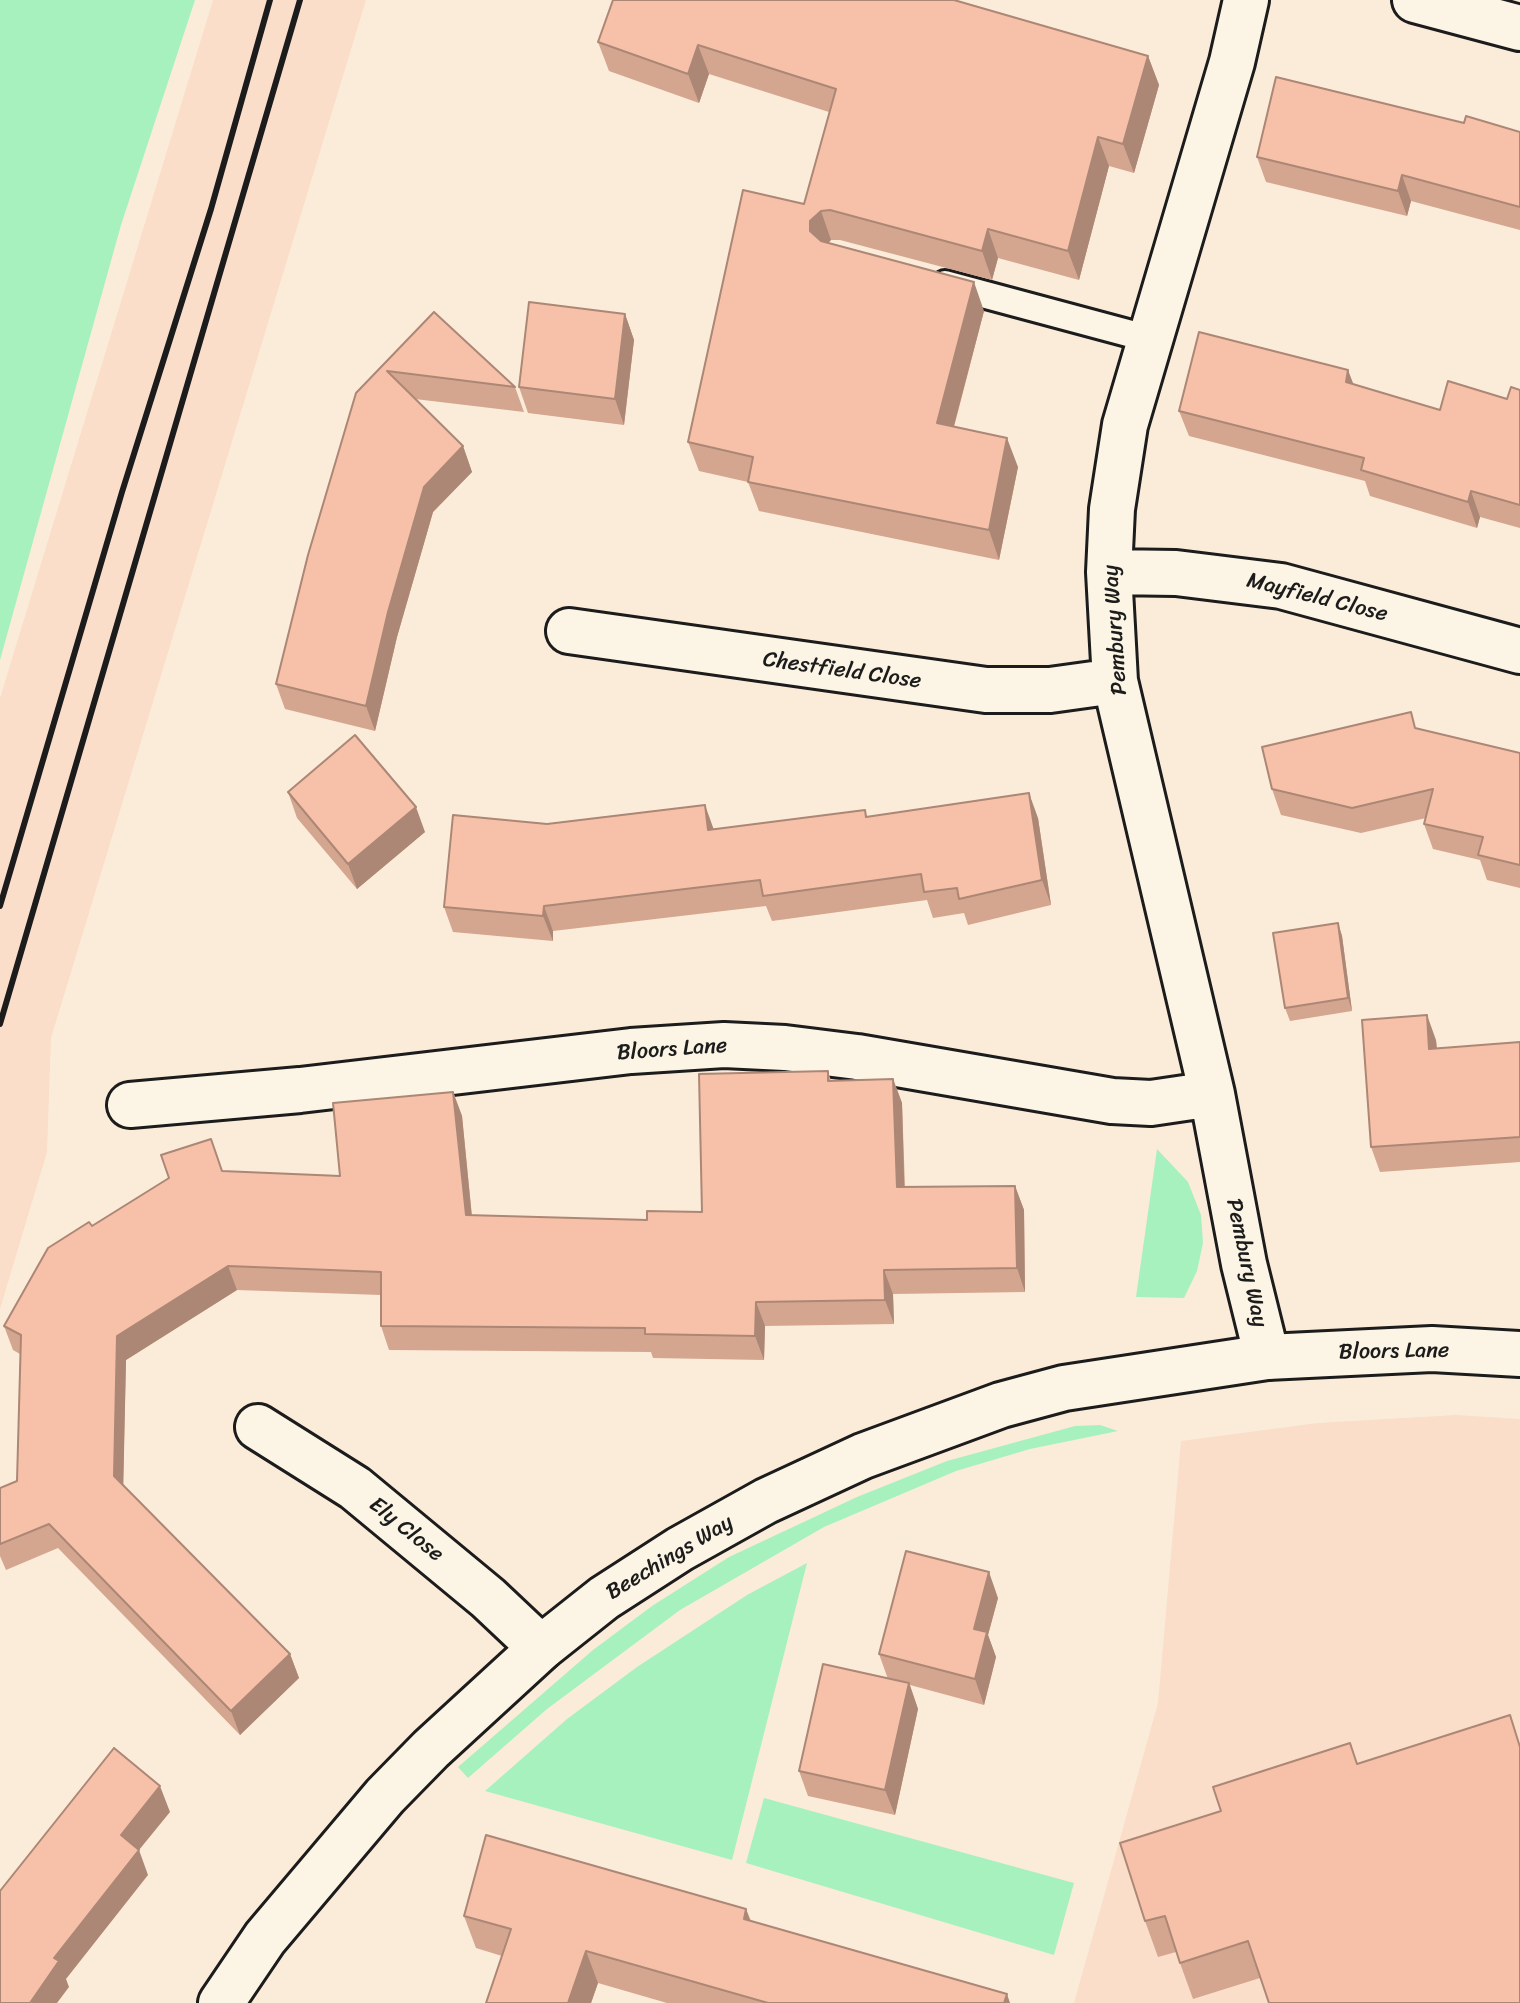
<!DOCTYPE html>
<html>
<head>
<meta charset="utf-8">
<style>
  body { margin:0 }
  canvas { display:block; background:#fbebd9 }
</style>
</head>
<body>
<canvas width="1520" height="2003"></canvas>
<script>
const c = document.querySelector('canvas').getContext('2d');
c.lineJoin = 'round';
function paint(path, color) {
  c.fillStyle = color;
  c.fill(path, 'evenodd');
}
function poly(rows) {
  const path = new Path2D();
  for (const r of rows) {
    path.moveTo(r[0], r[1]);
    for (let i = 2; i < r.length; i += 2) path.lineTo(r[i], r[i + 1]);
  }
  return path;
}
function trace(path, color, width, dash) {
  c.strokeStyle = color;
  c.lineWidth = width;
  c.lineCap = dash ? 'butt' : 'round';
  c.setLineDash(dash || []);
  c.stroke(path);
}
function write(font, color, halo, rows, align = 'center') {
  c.font = font + ' Sriracha,sans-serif';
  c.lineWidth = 7;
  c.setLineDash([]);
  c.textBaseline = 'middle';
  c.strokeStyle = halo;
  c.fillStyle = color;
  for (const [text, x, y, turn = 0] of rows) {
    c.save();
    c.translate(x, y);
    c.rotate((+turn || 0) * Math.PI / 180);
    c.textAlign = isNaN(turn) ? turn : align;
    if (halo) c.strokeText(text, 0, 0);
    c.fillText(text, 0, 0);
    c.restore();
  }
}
paint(poly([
  [213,0,366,0,51,1038,47,1152,0,1309,0,698],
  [1456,1415,1520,1419,1520,2003,1074,2003,1158,1703,1181,1441,1318,1423]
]), '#fadeca');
paint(poly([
  [0,0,195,0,121,225,0,660],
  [1157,1149,1188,1182,1201,1215,1203,1243,1197,1271,1184,1298,1136,1297],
  [1100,1425,1118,1431,1030,1449,956,1471,824,1527,680,1610,547,1709,468,1778,458,1767,593,1650,652,1606,729,1557,857,1497,947,1461,1075,1426],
  [807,1563,732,1860,485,1791,567,1719,637,1667,747,1595],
  [764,1798,1074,1883,1054,1955,746,1863]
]), '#a7f1bf');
const lane = poly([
  [945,284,1150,339]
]);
const street = poly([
  [1246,0,1232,62,1125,425,1112,509,1109,572,1115,681,1212,1094,1244,1264,1267,1357],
  [1415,0,1520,28],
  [1109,572,1176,573,1281,586,1520,651],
  [569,631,986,690,1050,690,1115,681],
  [130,1105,300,1090,631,1051,724,1045,785,1048,857,1057,1112,1101,1151,1103,1212,1094],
  [258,1427,355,1488,488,1598,541,1648]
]);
const secondary = poly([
  [221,2003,265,1938,385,1796,431,1749,541,1648,604,1598,680,1549,766,1501,863,1456,1001,1405,1064,1388,1267,1357,1432,1349,1520,1354]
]);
trace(lane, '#1c1c1c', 32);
trace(street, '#1c1c1c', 50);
trace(secondary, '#1c1c1c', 50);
trace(lane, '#fcf5e5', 26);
trace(street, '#fcf5e5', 44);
trace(secondary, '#fcf5e5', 44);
trace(poly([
  [0,906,122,492,211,209,270,0],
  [0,1024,300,0]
]), '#1c1c1c', 6);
paint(poly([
  [598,42,1148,56,1159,85,1134,173,1109,166,1079,280,998,258,992,280,840,240,831,240,828,243,984,311,954,427,1018,467,999,560,759,511,748,482,699,471,688,442,804,204,829,112,709,74,699,103,609,71],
  [1464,123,1520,132,1520,230,1411,201,1407,216,1266,182,1257,157],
  [434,312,515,387,524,412,415,399,463,446,472,472,433,512,397,637,375,731,285,709,276,684,356,393],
  [625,314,634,340,624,425,528,413,519,387],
  [1353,384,1440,410,1507,399,1520,390,1520,528,1480,517,1477,528,1370,496,1365,481,1189,436,1179,411],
  [1417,729,1520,753,1520,888,1487,880,1480,860,1433,849,1424,824,1426,818,1361,833,1281,815,1272,789],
  [288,792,425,832,357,889,297,818],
  [868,817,1038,818,1051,905,968,925,964,913,933,918,927,900,772,921,766,906,553,931,553,941,453,932,444,907,547,824,714,830],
  [1338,923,1342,936,1352,1011,1290,1021,1285,1008],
  [1436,1040,1437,1049,1520,1042,1520,1162,1380,1172,1371,1147],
  [828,1071,831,1081,893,1079,902,1103,905,1187,1015,1186,1024,1210,1025,1292,893,1294,894,1324,765,1326,764,1360,653,1358,651,1352,389,1350,381,1326,381,1295,237,1290,126,1360,123,1485,290,1654,299,1678,240,1735,58,1548,6,1570,0,1556,0,1488,17,1481,20,1354,13,1350,4,1326,92,1226,169,1178,223,1171,340,1176,453,1092,462,1116,472,1216,647,1220,702,1212],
  [998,1598,988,1635,996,1657,984,1705,910,1685,918,1709,895,1815,808,1796,799,1771,888,1679,879,1654],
  [1350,1743,1260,1978,1193,1999,1176,1952,1158,1957,1145,1921,1221,1811],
  [746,1909,751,1921,1010,2003,667,2003,598,1983,591,2003,486,2003,502,1956,476,1948,464,1916]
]), '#d4a690');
paint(poly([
  [698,45,709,74,699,103,688,74],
  [1148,56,1159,85,1134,173,1123,144],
  [1098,137,1109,166,1079,280,1068,251],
  [1402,175,1411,201,1407,216,1398,191],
  [821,211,831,240,821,250,810,231,810,221],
  [988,229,998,258,992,280,982,251],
  [974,282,984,311,947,452,937,423],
  [625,314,634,340,624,425,615,399],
  [1348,370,1358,396,1346,382],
  [1007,438,1018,467,999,560,989,530],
  [463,446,472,472,433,512,397,637,375,731,366,706,388,612,424,487],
  [1471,491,1480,517,1477,528,1468,502],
  [1029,793,1038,818,1051,905,1042,880],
  [705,805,714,830,708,830],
  [416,807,425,832,357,889,348,864],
  [544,906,553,931,553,941,543,916],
  [1338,923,1342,936,1352,1011,1348,998],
  [1427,1015,1436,1040,1439,1075,1429,1049],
  [893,1079,902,1103,905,1211,897,1187],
  [453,1092,462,1116,474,1239,466,1215],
  [1015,1186,1024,1210,1025,1292,1017,1268],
  [228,1266,237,1290,126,1360,123,1500,114,1476,117,1336],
  [884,1270,893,1294,894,1324,885,1300],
  [756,1302,765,1326,764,1360,755,1336],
  [989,1572,998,1598,988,1635,996,1657,984,1705,975,1679,974,1629],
  [290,1654,299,1678,240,1735,231,1711],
  [909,1683,918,1709,895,1815,885,1790],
  [160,1786,170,1812,139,1850,148,1875,66,1979,69,1987,57,2003,31,2003,54,1958,121,1835],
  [746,1909,758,1942,744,1919],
  [586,1951,598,1983,591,2003,568,2003],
  [1007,1994,1010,2003,1004,2003]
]), '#ac8776');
const building = poly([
  [613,0,954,0,1148,56,1123,144,1098,137,1068,251,988,229,982,251,830,210,821,211,810,221,810,231,821,241,974,282,937,423,1007,438,989,530,748,482,753,457,688,442,743,190,804,204,836,89,698,45,688,74,598,42,613,0],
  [1276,77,1464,123,1466,116,1520,132,1520,207,1402,175,1398,191,1257,157,1276,77],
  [529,302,625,314,615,399,519,387,529,302],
  [434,312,515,387,387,371,463,446,424,487,388,612,366,706,276,684,308,555,356,393,434,312],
  [1199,332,1348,370,1346,382,1440,410,1448,381,1507,399,1511,387,1520,390,1520,505,1471,491,1468,502,1361,470,1364,458,1179,411,1199,332],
  [1411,712,1415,728,1520,753,1520,865,1478,855,1483,837,1424,824,1433,789,1352,808,1272,789,1262,747,1411,712],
  [355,735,416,807,348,864,288,792,355,735],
  [1029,793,1042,880,959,899,957,888,924,892,921,874,763,896,760,880,544,906,543,916,444,907,453,815,547,824,705,805,708,830,865,810,866,817,1029,793],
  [1338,923,1348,998,1285,1008,1273,933,1338,923],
  [1427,1015,1429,1049,1520,1042,1520,1137,1371,1147,1362,1020,1427,1015],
  [828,1071,828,1081,893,1079,897,1187,1015,1186,1017,1268,884,1270,885,1300,756,1302,755,1336,645,1334,645,1328,381,1326,381,1272,228,1266,117,1336,114,1476,290,1654,231,1711,49,1524,0,1544,0,1488,17,1481,21,1335,4,1326,48,1248,89,1222,92,1226,169,1178,161,1155,211,1139,222,1171,340,1176,333,1103,453,1092,466,1215,647,1220,647,1211,702,1212,699,1074,828,1071],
  [906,1551,989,1572,974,1629,987,1632,975,1679,879,1654,906,1551],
  [823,1664,909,1683,885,1790,799,1771,823,1664],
  [1510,1715,1520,1747,1520,2003,1269,2003,1248,1941,1180,1963,1165,1916,1145,1921,1120,1843,1221,1811,1213,1787,1350,1743,1357,1764,1510,1715],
  [114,1748,160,1786,121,1835,139,1850,54,1958,59,1961,30,2003,0,2003,0,1891,114,1748],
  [486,1835,746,1909,744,1919,1007,1994,1004,2003,768,2003,586,1951,568,2003,486,2003,511,1929,464,1916,486,1835]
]);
paint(building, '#f6c1a8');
trace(building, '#ac8776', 2);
write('22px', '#1c1c1c', '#fcf5e5', [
  ["Mayfield Close",1317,598,14],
  ["Pembury Way",1116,630,-94],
  ["Chestfield Close",842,671,8],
  ["Bloors Lane",672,1050,-4],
  ["Pembury Way",1246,1263,78],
  ["Bloors Lane",1394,1352,-1],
  ["Ely Close",406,1530,39],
  ["Beechings Way",670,1558,-31]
]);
</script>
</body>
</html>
